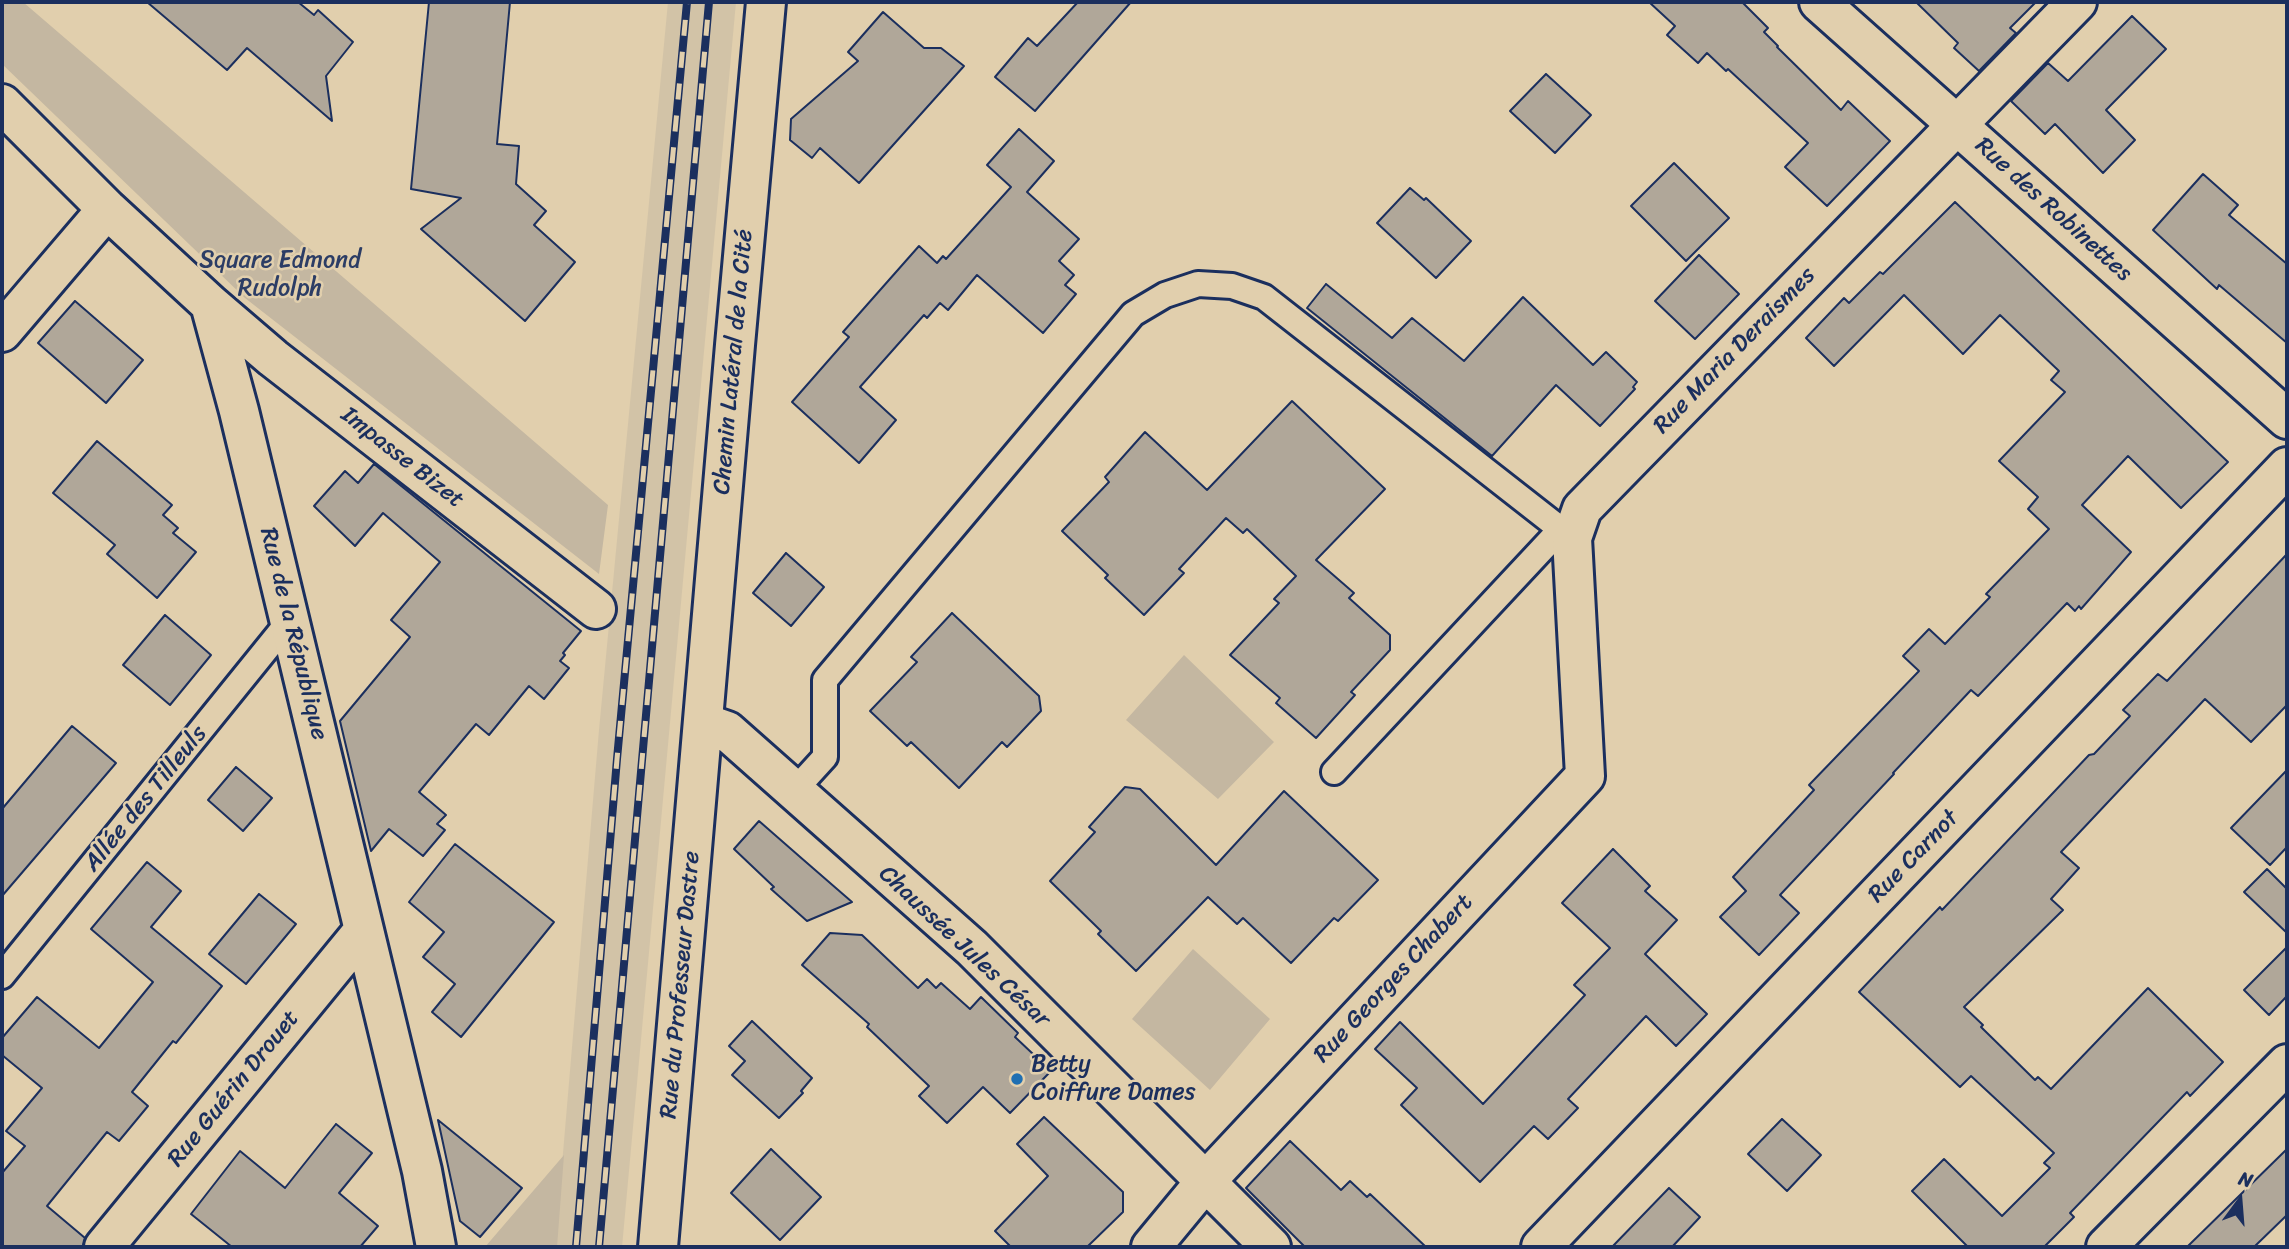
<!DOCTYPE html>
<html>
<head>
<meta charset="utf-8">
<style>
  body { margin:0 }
  #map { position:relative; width:2289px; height:1249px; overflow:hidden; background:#e1cfad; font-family:Sriracha,sans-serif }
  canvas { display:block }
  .frame { position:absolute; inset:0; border:4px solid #1b2f5e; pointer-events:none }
  .north { position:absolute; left:2205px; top:1165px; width:70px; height:70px; -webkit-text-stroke:5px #e1cfad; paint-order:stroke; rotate:16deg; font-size:19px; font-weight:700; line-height:28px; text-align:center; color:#1b2f5e }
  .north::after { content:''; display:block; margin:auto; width:24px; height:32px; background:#1b2f5e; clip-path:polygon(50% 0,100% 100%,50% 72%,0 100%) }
</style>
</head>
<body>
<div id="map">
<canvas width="2289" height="1249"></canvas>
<div class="frame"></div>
<div class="north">N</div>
</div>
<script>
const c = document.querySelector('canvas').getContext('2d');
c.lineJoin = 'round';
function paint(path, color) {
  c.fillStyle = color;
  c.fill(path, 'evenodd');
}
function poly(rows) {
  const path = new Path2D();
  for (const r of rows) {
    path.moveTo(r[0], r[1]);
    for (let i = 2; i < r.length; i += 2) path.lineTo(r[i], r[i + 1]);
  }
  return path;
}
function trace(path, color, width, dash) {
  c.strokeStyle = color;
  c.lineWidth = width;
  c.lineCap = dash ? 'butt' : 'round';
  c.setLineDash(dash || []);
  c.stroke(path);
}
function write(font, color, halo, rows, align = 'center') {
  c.font = font + ' Sriracha,sans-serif';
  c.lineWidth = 5;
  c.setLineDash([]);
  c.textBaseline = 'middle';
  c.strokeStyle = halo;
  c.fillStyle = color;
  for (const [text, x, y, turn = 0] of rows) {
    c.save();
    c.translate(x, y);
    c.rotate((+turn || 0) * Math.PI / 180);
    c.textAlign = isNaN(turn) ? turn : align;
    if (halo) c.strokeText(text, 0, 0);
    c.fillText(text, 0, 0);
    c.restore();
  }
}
paint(poly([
  [668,2,736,2,622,1247,555,1247,599,730]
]), '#d2c3a7');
paint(poly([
  [2,2,23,2,608,505,599,574,245,298,2,64],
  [1184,655,1274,742,1218,799,1126,720],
  [1193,949,1270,1019,1210,1090,1132,1019],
  [564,1155,557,1247,485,1247]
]), '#c4b7a1');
const building = poly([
  [147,2,298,2,314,15,318,10,353,42,326,76,332,121,247,48,227,70,147,2],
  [429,2,510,2,497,144,519,146,516,184,546,211,534,225,575,262,525,321,421,229,461,198,411,189,429,2],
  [1078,2,1131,2,1035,111,995,77,1028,38,1037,46,1078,2],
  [1649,2,1742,2,1768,28,1764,32,1778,46,1777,47,1841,110,1848,101,1890,141,1827,206,1785,167,1808,143,1728,69,1726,71,1707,53,1698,63,1667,35,1675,26,1649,2],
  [1916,2,2036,2,2010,28,2016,33,1979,71,1954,48,1958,43,1916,2],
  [883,12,924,48,941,48,964,66,859,183,820,148,812,158,790,140,791,119,858,61,848,52,883,12],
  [2132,16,2166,49,2106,110,2135,140,2103,173,2055,124,2045,134,2011,101,2048,63,2068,81,2132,16],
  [1546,74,1591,115,1555,153,1510,111,1546,74],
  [1019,129,1054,161,1027,192,1079,239,1059,261,1074,275,1065,285,1076,294,1043,333,977,275,948,310,940,303,927,318,924,315,860,387,896,420,859,463,792,402,849,337,843,332,919,246,937,263,943,256,946,259,1011,187,987,165,1019,129],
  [1674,163,1729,218,1686,261,1631,206,1674,163],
  [2203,174,2238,205,2229,215,2287,264,2287,343,2219,285,2217,289,2153,230,2203,174],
  [1410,188,1424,200,1426,198,1471,241,1436,278,1377,223,1410,188],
  [1955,202,2228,462,2181,508,2128,456,2082,505,2131,552,2081,609,2079,606,2075,611,2067,603,1978,696,1971,690,1893,773,1894,774,1780,895,1799,913,1759,955,1720,917,1746,891,1733,877,1814,790,1809,785,1919,671,1903,656,1929,629,1945,644,1990,597,1986,594,2049,529,2028,509,2038,497,1999,461,2065,392,2051,380,2059,371,2000,315,1963,354,1904,295,1834,366,1806,338,1844,298,1849,303,1880,272,1883,274,1955,202],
  [1699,255,1739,294,1695,339,1655,301,1699,255],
  [1326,284,1392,338,1412,318,1464,361,1523,297,1593,365,1606,352,1637,382,1633,387,1635,389,1600,426,1556,385,1492,456,1307,308,1326,284],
  [75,301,143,360,106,403,38,343,75,301],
  [1292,401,1385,489,1316,560,1354,593,1349,598,1390,635,1390,650,1351,692,1355,695,1316,738,1276,703,1280,698,1230,655,1279,603,1274,599,1296,576,1247,529,1243,533,1226,518,1179,569,1184,573,1144,615,1105,578,1108,575,1062,531,1109,482,1105,477,1145,432,1207,490,1292,401],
  [97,441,172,505,163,515,178,528,173,533,196,552,157,598,107,554,115,545,53,493,97,441],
  [374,464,581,631,563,653,565,655,560,661,569,668,544,699,529,686,489,735,476,724,419,792,446,815,437,824,445,830,423,856,389,829,371,851,340,721,410,637,391,620,440,562,383,513,355,546,314,506,345,471,358,483,374,464],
  [786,553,824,587,791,626,753,593,786,553],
  [2287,554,2287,705,2251,742,2205,699,2061,852,2079,868,2051,899,2063,910,1964,1007,1983,1025,1981,1027,2035,1080,2038,1077,2051,1089,2148,988,2223,1062,2190,1096,2187,1092,2070,1213,2074,1217,2044,1247,1968,1247,1912,1191,1944,1159,2002,1216,2050,1168,2044,1163,2054,1153,1971,1076,1960,1087,1859,992,1940,907,1942,910,2089,755,2094,754,2130,716,2123,710,2158,674,2167,681,2287,554],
  [952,613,1039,696,1041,711,1007,747,1002,742,959,788,911,742,907,746,870,711,917,662,911,657,952,613],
  [165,615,211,655,170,705,123,665,165,615],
  [72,726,116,763,2,896,2,809,72,726],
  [236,767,272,798,243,831,208,800,236,767],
  [2287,770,2287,847,2270,865,2231,828,2287,770],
  [1125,787,1140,789,1216,865,1284,791,1378,880,1338,921,1334,918,1291,963,1243,918,1237,924,1208,897,1136,971,1098,934,1101,931,1050,881,1095,832,1089,827,1125,787],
  [759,821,799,856,852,902,807,921,771,889,774,887,734,849,759,821],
  [455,844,554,922,461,1037,432,1012,455,984,423,957,444,932,409,902,455,844],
  [1613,849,1650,886,1645,891,1677,920,1645,954,1707,1014,1676,1046,1646,1016,1568,1099,1578,1108,1548,1139,1534,1126,1480,1182,1401,1105,1417,1088,1375,1049,1400,1022,1483,1104,1585,995,1574,985,1610,948,1562,903,1613,849],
  [147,862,181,891,151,927,222,986,176,1043,173,1041,132,1092,148,1106,119,1141,107,1132,47,1206,85,1238,83,1247,2,1247,2,1173,25,1146,6,1131,42,1088,2,1055,2,1038,37,997,99,1048,153,982,91,929,147,862],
  [2267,869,2287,889,2287,933,2244,892,2267,869],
  [259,894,296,924,246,984,209,954,259,894],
  [830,933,862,935,918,988,927,979,936,988,941,983,970,1009,981,997,1018,1033,1015,1037,1051,1071,1010,1113,983,1087,947,1123,919,1096,929,1086,867,1027,869,1024,802,965,830,933],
  [2287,947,2287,996,2269,1015,2244,990,2287,947],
  [752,1021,812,1078,801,1091,803,1093,779,1118,732,1075,745,1061,729,1046,752,1021],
  [1044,1117,1123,1192,1123,1212,1087,1247,1011,1247,995,1231,1048,1176,1017,1144,1044,1117],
  [1782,1119,1821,1155,1787,1191,1748,1154,1782,1119],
  [438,1120,522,1188,480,1237,460,1221,438,1120],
  [336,1124,372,1153,339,1193,378,1226,360,1247,232,1247,191,1214,240,1151,285,1188,336,1124],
  [1290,1141,1341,1190,1350,1181,1367,1197,1370,1194,1426,1247,1305,1247,1246,1188,1290,1141],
  [771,1149,821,1197,780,1240,731,1193,771,1149],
  [2287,1149,2287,1215,2254,1247,2187,1247,2287,1149],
  [1669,1188,1700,1217,1672,1247,1612,1247,1669,1188]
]);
paint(building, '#b0a799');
trace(building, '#1b2f5e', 2);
const service = poly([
  [1334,772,1560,530],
  [794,791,825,757,825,680,1133,314,1165,295,1198,284,1232,286,1264,297,1572,538],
  [2,976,290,620]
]);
const minor = poly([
  [1819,2,2287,419],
  [2,104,107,209,210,304,239,411,422,1171,436,1247],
  [210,304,273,358,596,609],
  [2,332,107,209],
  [704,723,727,731,972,948,1271,1247],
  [104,1247,364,930],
  [658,1247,735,345,766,2],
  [1151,1247,1204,1183,1585,776,1572,538,1582,509,2077,2],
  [1541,1247,2287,467],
  [2106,1247,2287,1064]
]);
trace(service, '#1b2f5e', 30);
trace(minor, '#1b2f5e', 44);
trace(service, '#e1cfad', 24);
trace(minor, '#e1cfad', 38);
const rail = poly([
  [576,1247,617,759,687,2],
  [599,1247,709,2]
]);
trace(rail, '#1b2f5e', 8);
trace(rail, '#e1cfad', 5, [16]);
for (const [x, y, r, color] of [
  [1017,1079,7,"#1f6fb2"]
]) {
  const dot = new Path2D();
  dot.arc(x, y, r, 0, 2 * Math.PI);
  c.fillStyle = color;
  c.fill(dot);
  trace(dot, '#e1cfad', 2.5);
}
write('24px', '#1b2f5e', '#e1cfad', [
  ["Rue des Robinettes",2053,210,42],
  ["Rue Maria Deraismes",1735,351,-46],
  ["Chemin Latéral de la Cité",734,362,-85],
  ["Impasse Bizet",402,458,38],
  ["Rue de la République",293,634,76],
  ["Allée des Tilleuls",146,799,-51],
  ["Rue Carnot",1914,857,-46],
  ["Chaussée Jules César",964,947,43],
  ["Rue Georges Chabert",1394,979,-47],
  ["Rue du Professeur Dastre",681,985,-85],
  ["Rue Guérin Drouet",234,1089,-51]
]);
write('24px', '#2c3d65', '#e1cfad', [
  ["Square Edmond",280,261],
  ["Rudolph",280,289]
]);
write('24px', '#1b2f5e', '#e1cfad', [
  ["Betty",1031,1065],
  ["Coiffure Dames",1031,1093]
], 'left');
</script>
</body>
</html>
